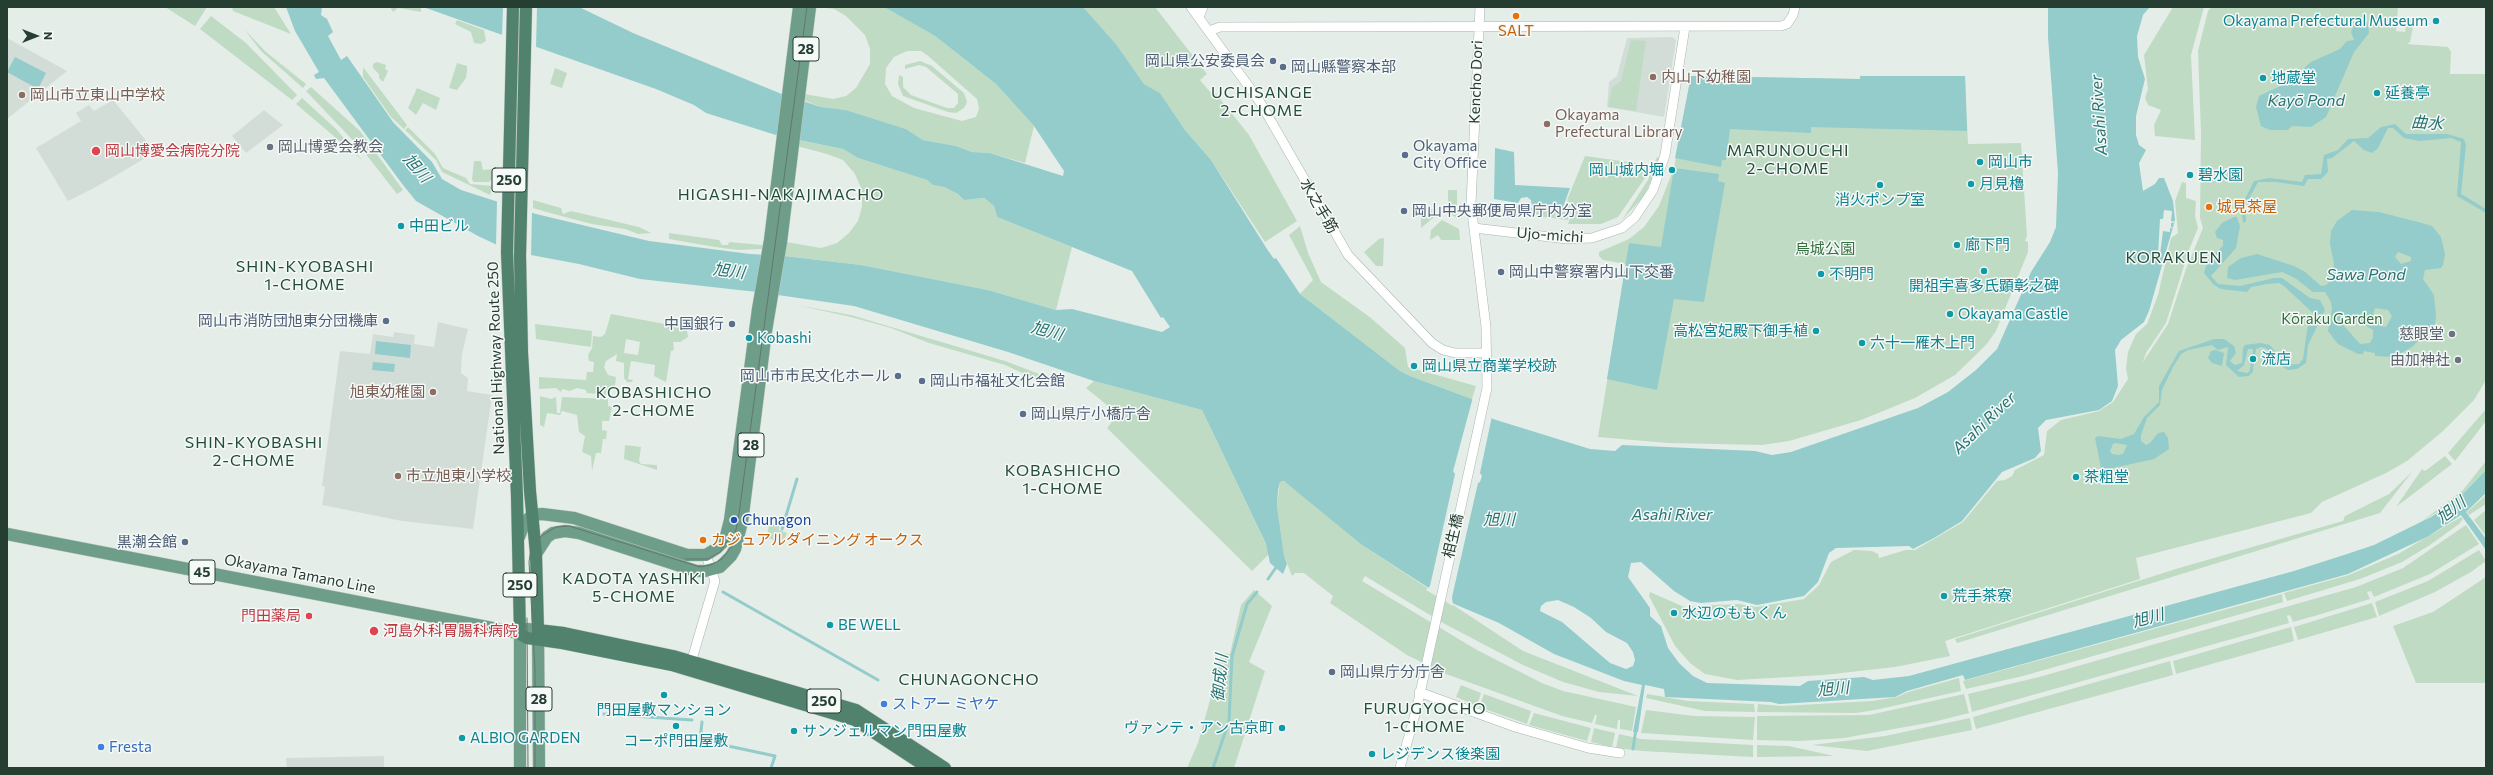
<!DOCTYPE html>
<html>
<head>
<meta charset="utf-8">
<style>
  body { margin:0 }
  #map { position:relative; width:2493px; height:775px; overflow:hidden; background:#e5ede8; font-family:Commissioner,sans-serif }
  canvas { display:block }
  .frame { position:absolute; inset:0; border:8px solid #263d32; pointer-events:none }
  .north { position:absolute; left:16px; top:16px; width:40px; height:40px; -webkit-text-stroke:3px #f5f9f7; paint-order:stroke; rotate:90deg; font-size:11px; font-weight:700; line-height:16px; text-align:center; color:#263d32 }
  .north::after { content:''; display:block; margin:auto; width:14px; height:18px; background:#263d32; clip-path:polygon(50% 0,100% 100%,50% 72%,0 100%) }
</style>
</head>
<body>
<div id="map">
<canvas width="2493" height="775"></canvas>
<div class="frame"></div>
<div class="north">N</div>
</div>
<script>
const c = document.querySelector('canvas').getContext('2d');
c.lineJoin = 'round';
function paint(path, color) {
  c.fillStyle = color;
  c.fill(path, 'evenodd');
}
function poly(rows) {
  const path = new Path2D();
  for (const r of rows) {
    path.moveTo(r[0], r[1]);
    for (let i = 2; i < r.length; i += 2) path.lineTo(r[i], r[i + 1]);
  }
  return path;
}
function trace(path, color, width, dash) {
  c.strokeStyle = color;
  c.lineWidth = width;
  c.lineCap = dash ? 'butt' : 'round';
  c.setLineDash(dash || []);
  c.stroke(path);
}
function write(font, color, halo, rows, align = 'center') {
  c.font = font + ' Commissioner,"Noto Sans JP",sans-serif';
  c.lineWidth = 3;
  c.setLineDash([]);
  c.textBaseline = 'middle';
  c.strokeStyle = halo;
  c.fillStyle = color;
  for (const [text, x, y, turn = 0] of rows) {
    c.save();
    c.translate(x, y);
    c.rotate((+turn || 0) * Math.PI / 180);
    c.textAlign = isNaN(turn) ? turn : align;
    if (halo) c.strokeText(text, 0, 0);
    c.fillText(text, 0, 0);
    c.restore();
  }
}
paint(poly([
  [1672,37,1676,40,1664,117,1607,107,1609,82,1617,76,1627,38],
  [7,38,67,71,7,119],
  [113,100,153,149,154,153,96,187,68,201,36,148,81,121,76,113,89,105,94,111],
  [264,110,283,125,246,153,232,136],
  [438,322,468,329,462,354,461,373,468,378,467,391,492,395,473,529,402,521,322,505,325,487,322,486,340,351,370,354,373,334,393,337,394,332,415,335,414,344,434,347],
  [384,756,384,768,287,768,286,758]
]), '#d3ddd7');
paint(poly([
  [165,7,207,7,195,26],
  [232,7,274,7,291,34,233,11],
  [390,7,421,7,421,12,398,8,393,12],
  [819,7,884,7,935,36,996,84,1034,126,1025,163,990,153,972,152,956,146,923,140,906,129,846,110,821,107,803,100,804,94,833,99,846,96,856,88,870,64,870,49,865,35,846,16,834,9],
  [907,51,921,51,927,55,977,99,979,109,976,117,962,121,914,108,892,96,885,84,886,68,894,57],
  [1083,7,1155,7,1207,74,1200,80,1210,92,1213,90,1249,135,1297,221,1265,242,1211,160,1185,130,1160,93,1144,84,1116,44],
  [2173,7,2204,7,2191,55,2195,140,2155,136,2154,125,2161,110,2148,105,2145,98,2148,89,2144,55],
  [2211,7,2398,7,2396,31,2405,32,2407,19,2411,21,2413,27,2410,42,2407,44,2448,47,2451,52,2450,74,2486,74,2486,380,2474,400,2443,431,2407,461,2386,473,2322,502,2311,513,2136,558,2140,579,1945,641,1950,656,1895,667,1824,675,1737,680,1705,674,1690,663,1675,646,1649,596,1650,592,1691,610,1693,606,1739,604,1756,607,1804,599,1819,585,1831,562,1854,550,1872,551,1878,554,1879,558,1906,550,1915,550,1963,522,1997,481,2005,480,2012,476,2015,470,2044,455,2047,431,2061,420,2099,411,2113,402,2128,379,2126,368,2128,352,2136,334,2147,324,2158,295,2171,238,2178,233,2175,201,2182,182,2186,183,2186,198,2196,201,2195,216,2198,228,2189,250,2166,323,2146,353,2143,362,2168,324,2186,269,2203,228,2200,218,2201,134,2198,51,2208,11],
  [211,16,246,43,297,95,292,100,200,29],
  [457,20,484,30,486,41,481,44,474,43,471,32,455,24],
  [244,29,266,52,306,84,303,88,261,51],
  [1631,40,1646,41,1636,111,1608,107,1612,87,1621,81],
  [920,61,932,66,964,93,967,102,964,108,956,113,948,112,903,96,898,84,899,75,903,77,903,87,911,95,947,108,954,108,958,103,958,94,926,67,919,65,905,69,905,65],
  [377,62,386,65,385,69,388,71,383,82,379,78,379,74,373,68,373,64],
  [457,63,467,66,467,71,466,78,457,90,449,88],
  [363,67,407,125,404,129,391,117,363,77],
  [555,68,567,73,562,88,550,84],
  [1691,76,1860,79,1860,76,1965,76,1968,144,2021,143,2027,236,2025,241,2028,242,2028,252,1996,331,1986,345,1955,375,1915,398,1861,420,1789,441,1762,445,1668,443,1598,437,1626,264,1603,260,1599,256,1599,252,1629,239,1644,227,1659,206,1674,168],
  [311,87,360,131,403,190,397,194,365,153,306,91],
  [417,88,440,98,436,110,423,103,416,115,408,108],
  [302,98,336,129,362,160,296,104],
  [408,127,435,154,443,168,466,178,470,184,493,186,490,195,442,172,436,160,405,130],
  [798,140,843,149,858,158,927,180,933,185,944,187,958,194,964,200,984,198,994,206,997,217,1072,247,1056,310,988,290,861,265,784,256,786,242,821,248,837,243,849,233,858,221,862,207,862,190,855,174,843,160,827,154,797,146],
  [1585,156,1650,165,1647,175,1618,217,1601,224,1568,224,1574,208,1567,200],
  [1657,157,1659,158,1656,168,1645,195,1622,220,1648,180],
  [474,161,481,161,483,170,492,169,494,178,489,182,474,182,472,180],
  [1448,190,1457,190,1457,218,1448,212],
  [533,200,561,208,563,214,571,211,639,227,651,233,638,234,625,229,592,224,550,213,533,208],
  [1567,201,1573,208,1568,220,1519,214,1519,217,1503,215,1504,204,1563,212],
  [1421,209,1433,209,1434,214,1433,218,1421,228],
  [1442,220,1459,229,1460,240,1441,240,1438,235,1430,240,1431,230],
  [1300,226,1308,253,1321,282,1371,318,1405,348,1408,367,1476,386,1472,399,1410,376,1400,371,1300,294,1313,280,1289,235],
  [669,233,719,240,722,245,728,245,729,242,762,245,762,249,738,250,715,247,669,239],
  [1384,238,1383,266,1376,266,1364,252,1379,239],
  [796,305,851,315,1005,361,1047,377,1044,383,1005,365,929,343,891,328,851,317],
  [611,314,681,327,687,330,688,337,680,342,673,342,674,350,671,351,666,382,654,376,655,365,631,361,628,379,633,380,632,382,627,382,624,378,624,363,616,361,617,354,606,361,604,367,608,375,616,377,615,387,611,389,608,395,587,393,586,390,577,388,570,391,562,389,561,392,556,388,539,389,539,377,586,380,587,372,593,372,594,362,589,361,588,355,592,348,593,336,601,337,605,334],
  [626,339,640,342,638,355,624,353],
  [535,324,592,331,591,347,536,339],
  [1094,381,1202,410,1270,553,1252,571,1107,428,1118,414,1086,388],
  [540,396,551,399,556,397,557,413,560,413,562,397,608,399,608,406,612,407,609,421,602,421,602,430,607,431,606,439,603,439,601,453,596,453,592,471,591,456,582,452,585,436,579,432,577,415,562,411,560,415,547,413,544,427,540,425],
  [2486,409,2486,421,2455,461,2448,453],
  [625,445,641,447,639,461,641,464,657,465,657,470,624,459],
  [2445,456,2452,464,2396,507,2422,469,2425,471],
  [2486,461,2486,470,2458,499,2421,522,2463,490],
  [2412,472,2380,513,1957,643,1955,639,2179,568,2343,521,2345,516,2389,494],
  [1280,481,1288,482,1362,545,1523,651,1638,696,1599,692,1563,682,1523,665,1445,624,1365,576,1362,581,1477,650,1542,683,1563,691,1636,707,1632,731,1620,729,1620,720,1618,720,1617,729,1595,724,1597,715,1595,715,1592,723,1562,716,1446,674,1407,655,1330,603,1333,596,1304,573,1295,573,1292,576,1284,555,1277,506],
  [2486,495,2486,504,2469,515,2467,512],
  [2486,510,2486,536,2474,520],
  [2461,517,2463,519,2459,524,2430,545,2402,562,2360,579,2287,601,2284,593,2349,575,2398,554],
  [769,524,779,525,779,530,787,533,782,545,767,537],
  [2466,525,2479,544,2430,574,2374,597,2371,591,2367,592,2370,599,2318,615,2293,622,2290,615,2287,616,2289,623,1972,712,1968,694,2039,677,2356,587,2403,568],
  [2479,550,2486,561,2471,572,2435,592,2379,616,2375,602,2428,581],
  [2486,577,2486,683,2416,683,2393,626,2433,612],
  [1254,590,1272,606,1249,662,1265,671,1234,768,1187,768,1198,743,1214,686,1221,653,1230,654,1241,605],
  [2282,594,2283,602,2023,676,1966,689,1963,681],
  [2372,603,2377,617,2298,640,2294,627],
  [2291,627,2294,641,2176,674,2173,661],
  [2170,661,2173,675,1976,729,1973,717],
  [1959,678,1961,691,1875,710,1856,713,1757,712,1758,704,1782,706,1872,701,1897,697,1908,692],
  [1461,685,1481,693,1477,706,1456,697],
  [1484,694,1531,711,1527,724,1479,707],
  [1647,694,1688,701,1754,704,1755,712,1705,711,1646,698],
  [1964,694,1969,713,1933,722,1844,738,1800,741,1757,740,1757,716,1869,715],
  [1646,710,1694,716,1755,717,1753,740,1641,733],
  [1534,713,1591,728,1587,741,1529,725],
  [1970,718,1972,730,1867,751,1812,745,1885,736],
  [1594,728,1615,733,1612,747,1591,742],
  [1619,734,1641,739,1753,745,1753,757,1642,751,1616,748],
  [1757,745,1789,746,1834,756,1757,757]
]), '#c0dbc3');
paint(poly([
  [286,7,322,7,321,15,327,19,333,32,328,36,341,60,347,56,393,122,432,162,442,179,461,190,536,214,649,241,750,254,784,256,861,265,988,290,1056,310,1072,309,1162,332,1170,327,1163,317,1161,318,1132,271,997,217,994,206,984,198,964,200,958,194,944,187,933,185,927,180,858,158,843,149,779,136,706,113,694,105,656,89,423,7,579,7,633,33,784,95,821,107,846,110,906,129,923,140,956,146,972,152,990,153,1063,176,1064,171,1034,126,996,84,935,36,884,7,1083,7,1116,44,1144,84,1160,93,1185,130,1211,160,1267,249,1274,259,1276,258,1300,294,1400,371,1410,376,1472,399,1493,419,1590,449,1615,451,1622,445,1755,451,1772,455,1791,452,1918,408,1948,392,1976,370,1997,349,2031,272,2050,242,2056,227,2058,173,2048,37,2048,7,2150,7,2143,15,2137,36,2138,57,2145,79,2136,116,2136,135,2139,145,2146,150,2139,163,2143,191,2155,184,2159,178,2164,178,2173,201,2175,220,2149,311,2144,322,2121,340,2115,350,2118,386,2112,401,2099,410,2046,420,2038,428,2041,451,2035,458,2002,472,1962,521,1934,538,1913,549,1909,546,1836,548,1829,553,1818,582,1804,596,1757,605,1737,600,1701,603,1690,601,1674,591,1641,562,1631,563,1628,577,1650,608,1650,616,1661,626,1668,648,1679,663,1693,676,1707,683,1800,686,1808,681,1864,677,1873,680,1909,676,2294,571,2344,555,2374,545,2431,517,2458,499,2486,470,2486,493,2466,512,2486,539,2486,550,2461,515,2427,537,2348,574,1965,680,1963,675,1907,691,1895,697,1779,704,1771,702,1665,697,1664,689,1645,685,1638,732,1633,732,1642,685,1624,681,1554,654,1499,623,1452,603,1362,545,1284,481,1280,482,1278,490,1277,506,1284,555,1287,564,1283,574,1270,563,1266,544,1202,410,1094,381,1008,352,854,306,757,292,640,279,579,264,531,255,495,244,478,236,416,201,403,185,324,78,316,79,314,75,319,72,295,31],
  [1558,600,1574,607,1591,618,1606,632,1627,643,1633,652,1635,660,1633,666,1626,669,1610,663,1562,622,1540,611,1541,606,1546,602],
  [2357,19,2363,19,2368,23,2369,33,2354,52,2326,117,2311,127,2292,126,2288,130,2270,130,2261,126,2256,107,2259,96,2289,82,2311,62,2340,49,2347,41,2354,40,2351,32],
  [15,57,46,73,38,89,7,72],
  [1691,76,1860,79,1860,76,1965,76,1967,131,1811,127,1811,133,1730,129,1726,160,1722,160,1721,167,1675,158],
  [2395,124,2406,134,2447,134,2464,139,2466,145,2461,194,2486,209,2486,213,2457,196,2461,142,2451,138,2420,141,2404,138,2393,128,2388,128,2378,148,2372,153,2364,150,2354,141,2332,158,2327,159,2328,172,2321,179,2308,179,2304,186,2276,182,2258,182,2245,206,2246,221,2243,223,2241,207,2254,181,2269,178,2302,182,2305,175,2321,174,2324,155,2338,150,2348,139,2368,138,2381,127],
  [1495,148,1514,152,1515,185,1570,188,1562,210,1532,206,1531,200,1527,197,1521,198,1518,203,1494,199],
  [1674,168,1719,174,1718,181,1725,183,1704,302,1674,299,1657,390,1607,379,1629,243,1661,247],
  [2352,210,2379,212,2418,222,2432,226,2441,237,2445,254,2443,265,2441,268,2425,270,2423,279,2434,295,2436,315,2435,324,2412,347,2394,357,2375,356,2375,353,2364,351,2363,354,2358,354,2338,344,2328,331,2332,309,2331,302,2325,292,2313,292,2295,278,2282,272,2235,280,2227,278,2228,267,2241,258,2257,254,2294,266,2305,272,2321,286,2326,285,2330,281,2334,264,2330,244,2331,231,2337,221],
  [2398,252,2411,257,2411,261,2401,264,2395,257],
  [2375,308,2388,310,2392,316,2386,327,2381,326,2373,314],
  [2347,320,2358,321,2373,330,2373,337,2370,343,2360,344,2344,326,2343,322],
  [2234,217,2237,217,2240,226,2236,248,2211,276,2218,284,2240,286,2274,278,2282,278,2310,298,2320,300,2325,310,2308,345,2306,363,2297,369,2288,370,2278,364,2267,349,2261,347,2256,349,2248,349,2244,365,2237,371,2247,373,2254,369,2249,376,2239,377,2226,365,2228,347,2218,350,2212,345,2188,350,2181,354,2173,367,2162,390,2160,405,2147,418,2141,435,2141,441,2146,445,2150,443,2158,433,2164,432,2168,438,2169,449,2154,459,2104,470,2101,468,2095,438,2098,436,2121,439,2134,434,2144,417,2159,402,2159,386,2179,351,2214,339,2224,339,2234,346,2236,353,2230,361,2235,365,2242,363,2243,348,2245,345,2260,343,2270,345,2286,365,2299,364,2303,359,2308,324,2314,318,2314,314,2284,286,2279,283,2267,284,2251,287,2247,292,2221,289,2214,285,2204,273,2208,260,2223,246,2223,240,2217,238,2215,232,2222,223],
  [2116,443,2127,445,2123,454,2119,455,2112,454,2110,451,2113,444],
  [376,341,411,345,410,358,375,354],
  [2216,350,2224,353,2222,366,2212,363,2208,358,2211,351],
  [373,362,395,364,394,372,372,370]
]), '#93ccca');
paint(poly([
  [503,7,537,7,536,49,502,37],
  [497,201,532,211,531,257,496,247],
  [2164,210,2172,211,2171,221,2176,222,2171,223,2171,227,2175,229,2170,228,2170,232,2163,231,2160,255,2158,255,2160,219,2163,219],
  [1473,397,1492,416,1480,473,1482,476,1480,482,1478,483,1452,597,1453,606,1426,590,1430,586,1455,474,1453,471,1455,464]
]), '#e5ede8');
trace(poly([
  [2251,372,2255,346],
  [782,529,797,479],
  [1268,579,1277,566],
  [723,592,878,680],
  [604,714,692,720],
  [702,722,700,740,775,756,771,768],
  [1633,749,1636,729],
  [1213,768,1229,721,1232,656,1247,604,1257,592]
]), '#93ccca', 3);
const tertiary = poly([
  [1191,7,1260,102,1348,255,1432,343,1443,350,1455,353,1487,353],
  [1199,17,1203,7],
  [1209,31,1220,27,1781,26,1787,24,1793,15,1795,7],
  [1474,228,1567,239,1592,238,1622,228,1635,217,1653,190,1665,155,1685,27],
  [690,666,715,581,706,555],
  [1419,692,1515,727,1588,748,1620,753],
  [1400,768,1417,707,1487,388,1486,327,1471,204,1480,7]
]);
const primary = poly([
  [7,534,513,632,520,634,527,629,538,630,539,768],
  [519,537,525,522,532,515,542,514,574,518,687,555,706,555,717,548,725,540,730,520,758,309,770,240,799,7],
  [536,554,547,537,553,533,565,531,579,533,696,571,705,571,720,567,731,556,735,549,742,522,766,331,781,242,810,7],
  [520,768,520,634]
]);
const trunk = poly([
  [513,7,507,252,517,496,520,634,527,638,562,643,672,665,855,720,928,768],
  [526,7,520,256,522,352,530,491,536,554,538,630,564,633,673,656,856,710,945,768]
]);
trace(tertiary, '#a8b5ae', 10);
trace(primary, '#c2c9c6', 13);
trace(trunk, '#c2c9c6', 13);
trace(tertiary, '#fff', 9);
trace(primary, '#6e9e89', 12);
trace(trunk, '#51826e', 12);
trace(poly([
  [686,559,708,559,720,552,731,535],
  [527,618,528,768],
  [535,768,535,669,529,562,531,549,538,538,556,527,569,526,700,567,711,565,722,559,732,546,738,521,807,7]
]), '#61786d', 1);
for (const [x, y, r, color] of [
  [1516,16,4,"#e8710a"],
  [2436,21,4,"#0f9aa8"],
  [1273,61,4,"#5c6f8a"],
  [1283,67,4,"#5c6f8a"],
  [1653,77,4,"#8d6e63"],
  [2263,78,4,"#0f9aa8"],
  [2377,93,4,"#0f9aa8"],
  [22,95,4,"#8d6e63"],
  [1547,124,4,"#8d6e63"],
  [270,147,4,"#6b7280"],
  [96,151,5,"#e0444e"],
  [1405,155,4,"#5c6f8a"],
  [1980,162,4,"#0f9aa8"],
  [1672,170,4,"#0f9aa8"],
  [2190,175,4,"#0f9aa8"],
  [1971,184,4,"#0f9aa8"],
  [1880,185,4,"#0f9aa8"],
  [2209,207,4,"#e8710a"],
  [1404,211,4,"#5c6f8a"],
  [401,226,4,"#0f9aa8"],
  [1957,245,4,"#0f9aa8"],
  [1984,271,4,"#0f9aa8"],
  [1501,272,4,"#5c6f8a"],
  [1821,274,4,"#0f9aa8"],
  [1950,314,4,"#0f9aa8"],
  [386,321,4,"#5c6f8a"],
  [732,324,4,"#5c6f8a"],
  [1816,331,4,"#0f9aa8"],
  [2452,334,4,"#6b7280"],
  [749,338,4,"#0f9aa8"],
  [1862,343,4,"#0f9aa8"],
  [2253,359,4,"#0f9aa8"],
  [2458,360,4,"#6b7280"],
  [1414,366,4,"#0f9aa8"],
  [898,376,4,"#5c6f8a"],
  [922,381,4,"#5c6f8a"],
  [433,392,4,"#8d6e63"],
  [1023,414,4,"#5c6f8a"],
  [398,476,4,"#8d6e63"],
  [2076,477,4,"#0f9aa8"],
  [734,520,4,"#1a4fb4"],
  [703,540,4,"#e8710a"],
  [185,542,4,"#5c6f8a"],
  [1944,596,4,"#0f9aa8"],
  [1674,613,4,"#0f9aa8"],
  [309,616,4,"#e0444e"],
  [830,625,4,"#0f9aa8"],
  [374,631,5,"#e0444e"],
  [1332,672,4,"#5c6f8a"],
  [664,695,4,"#0f9aa8"],
  [884,704,4,"#3f7fe0"],
  [676,726,4,"#0f9aa8"],
  [1282,728,4,"#0f9aa8"],
  [794,731,4,"#0f9aa8"],
  [462,738,4,"#0f9aa8"],
  [101,747,4,"#3f7fe0"],
  [1372,754,4,"#0f9aa8"]
]) {
  const dot = new Path2D();
  dot.arc(x, y, r, 0, 2 * Math.PI);
  c.fillStyle = color;
  c.fill(dot);
  trace(dot, '#f5f9f7', 1.5);
}
for (const [x, y, w] of [
  [806,49,26],
  [509,180,34],
  [751,445,26],
  [202,572,26],
  [520,585,34],
  [539,699,26],
  [824,701,34]
]) {
  const box = new Path2D();
  box.roundRect(x - w / 2, y - 12, w, 24, 3);
  c.fillStyle = '#f5f9f7';
  c.fill(box);
  trace(box, '#263d32', 1);
}
write('bold 14px', '#263d32', null, [
  ["28",806,49],
  ["250",509,180],
  ["28",751,445],
  ["45",202,572],
  ["250",520,585],
  ["28",539,699],
  ["250",824,701]
]);
write('15px', '#0d838f', '#f5f9f7', [
  ["Okayama Prefectural Museum",2428,21,"right"],
  ["地蔵堂",2271,78],
  ["延養亭",2385,93],
  ["岡山市",1988,162],
  ["岡山城内堀",1664,170,"right"],
  ["碧水園",2198,175],
  ["月見櫓",1979,184],
  ["消火ポンプ室",1880,200,"center"],
  ["中田ビル",409,226],
  ["廊下門",1965,245],
  ["不明門",1829,274],
  ["開祖宇喜多氏顕彰之碑",1984,286,"center"],
  ["Okayama Castle",1958,314],
  ["高松宮妃殿下御手植",1808,331,"right"],
  ["Kobashi",757,338],
  ["六十一雁木上門",1870,343],
  ["流店",2261,359],
  ["岡山県立商業学校跡",1422,366],
  ["茶粗堂",2084,477],
  ["荒手茶寮",1952,596],
  ["水辺のももくん",1682,613],
  ["BE WELL",838,625],
  ["門田屋敷マンション",664,710,"center"],
  ["ヴァンテ・アン古京町",1274,728,"right"],
  ["サンジェルマン門田屋敷",802,731],
  ["ALBIO GARDEN",470,738],
  ["コーポ門田屋敷",676,741,"center"],
  ["レジデンス後楽園",1380,754]
], 'left');
write('15px', '#c56008', '#f5f9f7', [
  ["SALT",1516,31,"center"],
  ["城見茶屋",2217,207],
  ["カジュアルダイニング オークス",711,540]
], 'left');
write('15px', '#4e5e75', '#f5f9f7', [
  ["岡山県公安委員会",1265,61,"right"],
  ["岡山縣警察本部",1291,67],
  ["Okayama",1413,146],
  ["City Office",1413,163],
  ["岡山中央郵便局県庁内分室",1412,211],
  ["岡山中警察署内山下交番",1509,272],
  ["岡山市消防団旭東分団機庫",378,321,"right"],
  ["中国銀行",724,324,"right"],
  ["岡山市市民文化ホール",890,376,"right"],
  ["岡山市福祉文化会館",930,381],
  ["岡山県庁小橋庁舎",1031,414],
  ["黒潮会館",177,542,"right"],
  ["岡山県庁分庁舎",1340,672]
], 'left');
write('15px', '#785e54', '#f5f9f7', [
  ["内山下幼稚園",1661,77],
  ["岡山市立東山中学校",30,95],
  ["Okayama",1555,115],
  ["Prefectural Library",1555,132],
  ["旭東幼稚園",425,392,"right"],
  ["市立旭東小学校",406,476]
], 'left');
write('15px', '#263d32', '#f5f9f7', [
  ["Kencho Dori",1476,82,-88],
  ["水之手筋",1319,206,60],
  ["Ujo-michi",1550,235,4],
  ["National Highway Route 250",496,358,-92],
  ["相生橋",1453,536,-77],
  ["Okayama Tamano Line",300,574,11]
]);
write('15px', '#5b616d', '#f5f9f7', [
  ["岡山博愛会教会",278,147,"left"],
  ["慈眼堂",2444,334],
  ["由加神社",2450,360]
], 'right');
write('15px', '#be3a42', '#f5f9f7', [
  ["岡山博愛会病院分院",105,151],
  ["門田薬局",301,616,"right"],
  ["河島外科胃腸科病院",383,631]
], 'left');
write('15px', '#347040', '#f5f9f7', [
  ["烏城公園",1825,249],
  ["Kōraku Garden",2332,319]
]);
write('15px', '#164399', '#f5f9f7', [
  ["Chunagon",742,520]
], 'left');
write('15px', '#366cbe', '#f5f9f7', [
  ["ストアー ミヤケ",892,704],
  ["Fresta",109,747]
], 'left');
c.letterSpacing = '1px';
write('16px', '#234d3b', '#f5f9f7', [
  ["UCHISANGE",1262,93],
  ["2-CHOME",1262,111],
  ["MARUNOUCHI",1788,151],
  ["2-CHOME",1788,169],
  ["HIGASHI-NAKAJIMACHO",781,195],
  ["KORAKUEN",2174,258],
  ["SHIN-KYOBASHI",305,267],
  ["1-CHOME",305,285],
  ["KOBASHICHO",654,393],
  ["2-CHOME",654,411],
  ["SHIN-KYOBASHI",254,443],
  ["2-CHOME",254,461],
  ["KOBASHICHO",1063,471],
  ["1-CHOME",1063,489],
  ["KADOTA YASHIKI",634,579],
  ["5-CHOME",634,597],
  ["CHUNAGONCHO",969,680],
  ["FURUGYOCHO",1425,709],
  ["1-CHOME",1425,727]
]);
c.letterSpacing = '0px';
write('italic 16px', '#257372', '#f5f9f7', [
  ["Kayō Pond",2306,101],
  ["Asahi River",2099,115,-94],
  ["曲水",2427,123,4],
  ["旭川",417,168,49],
  ["旭川",729,271,7],
  ["Sawa Pond",2366,275],
  ["旭川",1047,331,15],
  ["Asahi River",1984,423,-44],
  ["旭川",2451,510,-38],
  ["Asahi River",1672,515],
  ["旭川",1499,520],
  ["旭川",2148,618,-15],
  ["御成川",1220,678,-85],
  ["旭川",1833,689,-5]
]);
</script>
</body>
</html>
